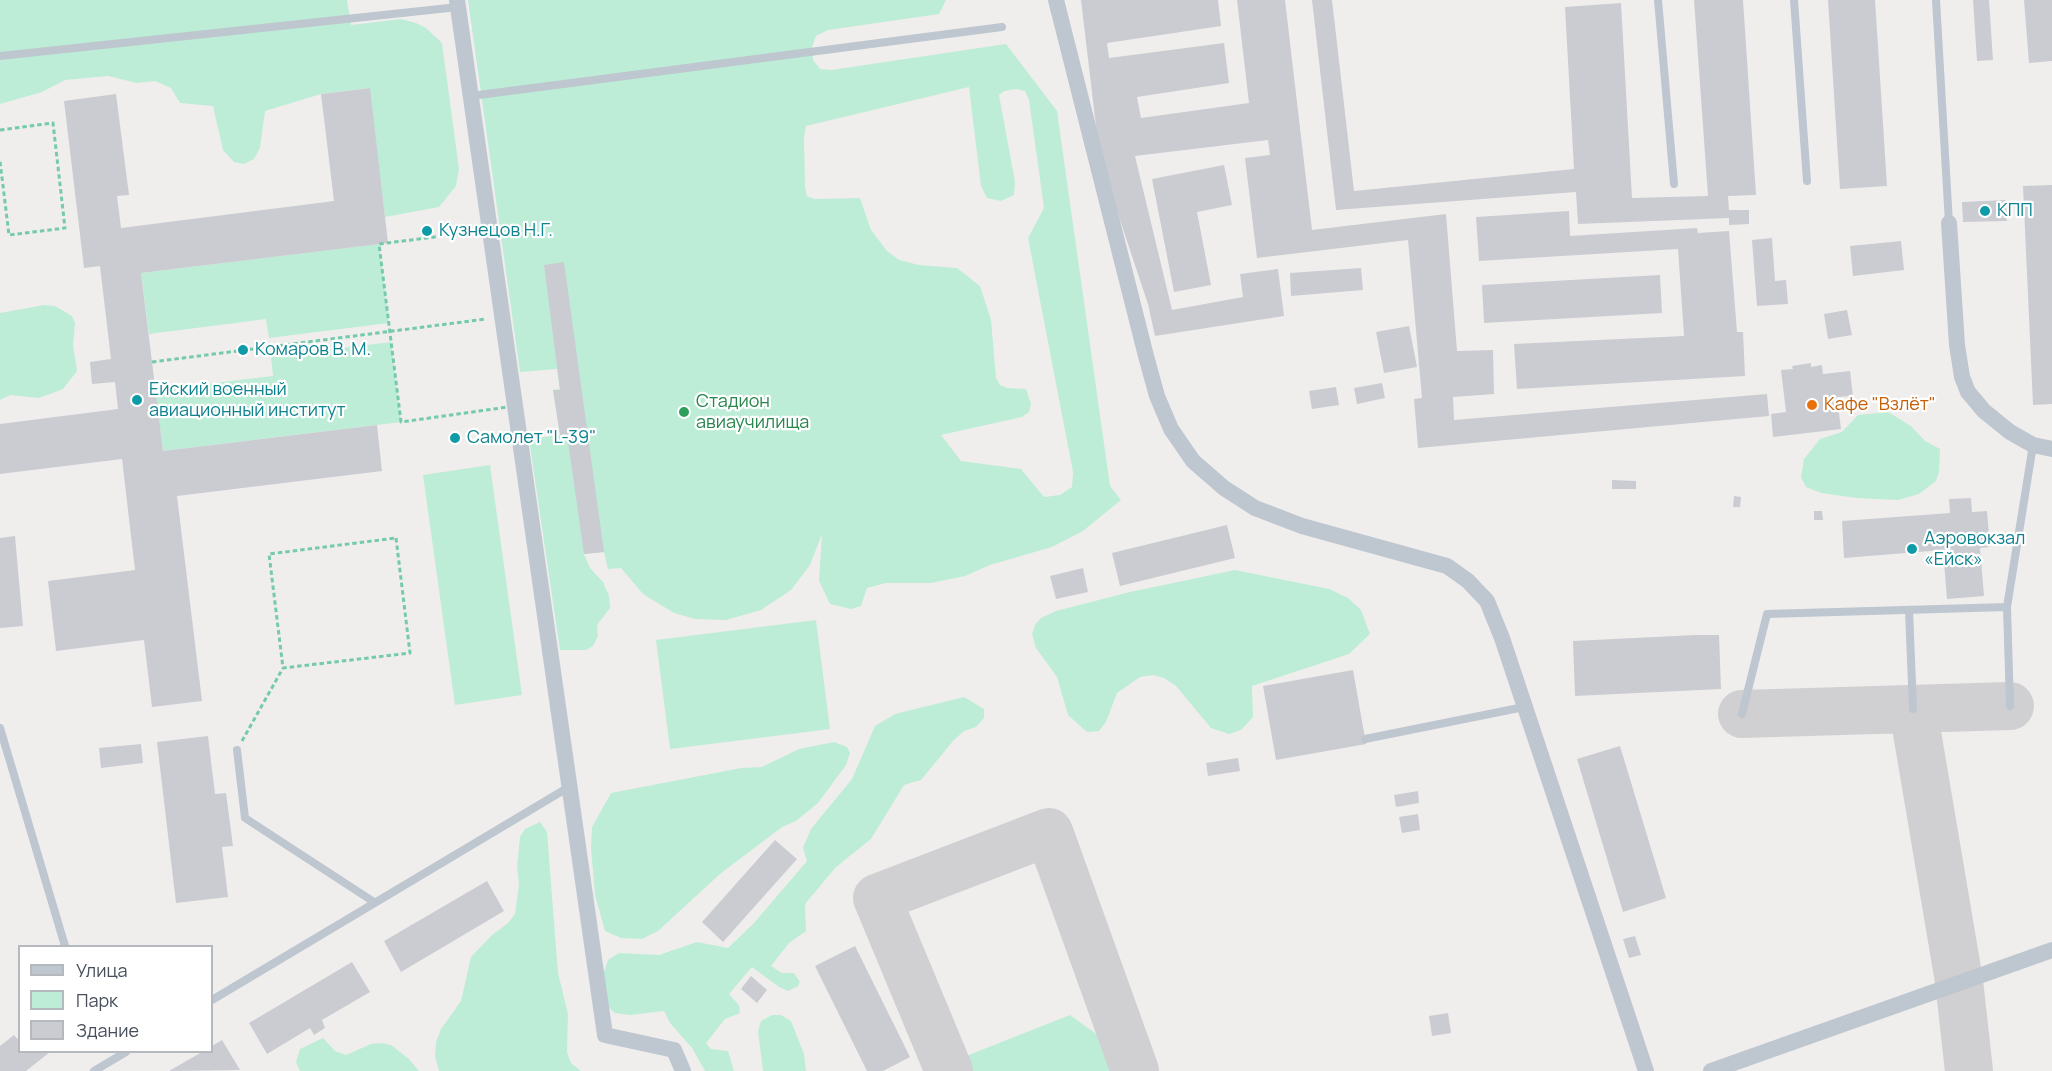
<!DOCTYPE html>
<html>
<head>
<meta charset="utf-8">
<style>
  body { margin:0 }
  #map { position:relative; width:2052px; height:1071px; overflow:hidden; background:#f0eeed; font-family:Manrope,sans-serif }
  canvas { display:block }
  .legend { position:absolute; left:18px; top:945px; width:195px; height:108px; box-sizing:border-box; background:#fff; border:2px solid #b5b8bd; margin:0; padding:8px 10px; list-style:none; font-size:18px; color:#464e5a }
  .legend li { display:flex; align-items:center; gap:12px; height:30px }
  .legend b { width:30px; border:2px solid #b5b8bd }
</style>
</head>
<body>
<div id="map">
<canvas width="2052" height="1071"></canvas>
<ul class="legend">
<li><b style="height:8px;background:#bec6cf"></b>Улица</li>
<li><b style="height:16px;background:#bdedd6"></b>Парк</li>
<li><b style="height:16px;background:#caccd2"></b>Здание</li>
</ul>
</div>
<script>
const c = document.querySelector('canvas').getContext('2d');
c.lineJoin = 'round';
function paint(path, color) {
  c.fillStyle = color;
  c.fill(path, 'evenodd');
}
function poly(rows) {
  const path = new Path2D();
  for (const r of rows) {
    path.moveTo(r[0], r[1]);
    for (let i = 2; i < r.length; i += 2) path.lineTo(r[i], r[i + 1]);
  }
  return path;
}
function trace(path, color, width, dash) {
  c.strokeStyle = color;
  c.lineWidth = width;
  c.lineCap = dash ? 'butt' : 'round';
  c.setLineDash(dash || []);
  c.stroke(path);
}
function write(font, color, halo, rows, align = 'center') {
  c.font = font + ' Manrope,sans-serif';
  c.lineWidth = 4.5;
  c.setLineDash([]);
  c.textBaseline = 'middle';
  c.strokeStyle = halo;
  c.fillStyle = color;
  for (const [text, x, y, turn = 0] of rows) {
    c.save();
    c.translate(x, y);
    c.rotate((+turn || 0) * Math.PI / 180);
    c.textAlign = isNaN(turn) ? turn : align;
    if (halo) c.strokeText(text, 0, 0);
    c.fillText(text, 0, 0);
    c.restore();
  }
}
paint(poly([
  [0,0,347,0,351,25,401,19,416,23,426,28,442,43,459,169,456,186,439,207,385,217,369,88,321,94,265,111,260,148,254,159,244,164,234,162,223,150,213,106,180,103,171,88,155,81,137,83,108,76,65,80,42,92,0,104],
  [468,0,946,0,939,14,828,30,816,36,812,47,813,60,820,69,831,70,1006,44,1057,111,1110,486,1121,500,1083,531,1052,547,990,565,965,576,931,583,886,583,867,588,861,606,851,609,830,604,819,581,822,534,810,565,791,590,761,610,726,620,695,619,674,613,643,594,621,568,608,569,604,552,584,554,590,568,603,582,609,596,610,608,597,625,598,636,593,646,586,650,560,650,529,439,560,435,553,390,560,389,557,369,520,372],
  [969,87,981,186,987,198,1001,201,1014,195,1015,182,999,95,1004,91,1016,89,1025,91,1029,100,1044,208,1028,238,1073,472,1072,487,1060,495,1044,497,1021,469,961,461,941,435,1022,417,1029,412,1031,404,1026,389,1007,388,1000,385,996,378,991,320,980,286,957,268,919,265,899,260,887,251,871,230,860,198,814,199,807,196,805,187,804,137,806,126],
  [379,244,389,323,269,338,266,319,149,334,141,273],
  [44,305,55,306,72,316,75,323,73,345,77,371,63,389,50,394,39,398,10,395,0,400,0,313],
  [391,342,401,422,163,451,155,390,273,376,271,357],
  [1888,412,1911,426,1925,441,1940,449,1939,472,1936,481,1919,494,1898,500,1857,498,1821,493,1806,487,1801,477,1804,459,1820,439,1842,432,1858,415],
  [490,465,522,695,455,705,423,475],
  [1235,570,1329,589,1348,598,1361,610,1370,634,1349,654,1252,686,1253,717,1241,730,1229,734,1211,728,1176,686,1164,678,1153,675,1140,677,1117,693,1106,722,1099,731,1087,732,1068,715,1057,677,1036,648,1032,634,1035,625,1041,618,1056,611,1130,592],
  [816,620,830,729,670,749,656,640],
  [964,697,984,709,984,718,976,727,964,731,953,741,921,780,904,785,871,839,836,867,805,904,806,931,789,943,771,966,782,973,794,973,800,982,798,986,788,991,779,987,752,967,729,994,739,1005,740,1013,725,1019,706,1043,711,1049,728,1051,734,1071,705,1071,692,1048,670,1023,664,1011,630,1015,615,1013,607,1006,602,978,608,960,619,953,659,955,697,942,728,948,754,923,807,861,803,848,811,829,852,779,875,726,895,714],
  [834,742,847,747,850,753,846,765,818,803,796,821,782,827,720,874,658,931,642,939,621,938,605,931,595,895,591,848,592,827,611,793,741,768,762,767,799,749],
  [540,822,547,832,558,973,568,1014,567,1052,571,1063,581,1071,439,1071,435,1056,436,1042,441,1029,461,1001,471,957,492,935,508,923,515,914,519,884,517,867,520,837,525,829],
  [772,1015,781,1015,791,1021,804,1054,806,1071,763,1071,758,1031,761,1021],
  [1070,1015,1120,1051,1127,1071,960,1071,956,1060],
  [323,1038,335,1051,346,1055,371,1044,382,1043,391,1045,409,1059,419,1071,300,1071,296,1062,300,1049]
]), '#bdedd6');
trace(poly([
  [1913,709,1959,981,1969,1071],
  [1742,714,2010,706],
  [949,1071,877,898,1049,832,1135,1071]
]), '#d0d0d2', 48);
paint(poly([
  [1081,0,1218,0,1221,26,1107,43,1109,58,1224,43,1229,83,1137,97,1141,118,1249,103,1237,0,1285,0,1312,230,1446,214,1457,351,1493,350,1494,394,1453,397,1454,420,1767,394,1769,416,1418,448,1414,399,1422,398,1408,240,1257,258,1245,158,1270,155,1268,140,1135,156,1172,310,1243,297,1240,274,1278,269,1284,316,1155,336,1148,304,1100,160],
  [1312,0,1332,0,1354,191,1574,169,1565,7,1621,3,1632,198,1708,196,1694,0,1743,0,1756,195,1728,196,1729,210,1749,210,1749,224,1729,225,1729,218,1578,224,1576,192,1336,210],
  [1828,0,1875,0,1887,186,1840,189],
  [1973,0,1989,0,1993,60,1977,61],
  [2024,0,2052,0,2052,61,2029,63],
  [370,88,388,243,141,273,163,451,377,425,382,471,177,496,202,701,152,707,144,640,56,651,48,581,135,570,122,459,0,474,0,424,118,409,115,382,92,384,90,362,111,359,100,266,84,268,64,101,116,94,129,195,117,196,121,228,334,201,321,94],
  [1224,165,1232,205,1197,212,1211,285,1174,292,1152,179],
  [2052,185,2052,404,2033,405,2023,186],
  [2006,200,2007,221,1963,222,1962,202],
  [1569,211,1570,236,1697,228,1698,233,1729,231,1737,332,1743,332,1745,376,1517,389,1514,344,1684,336,1678,249,1479,261,1476,217],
  [1772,238,1775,281,1786,280,1788,304,1757,306,1752,240],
  [1901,241,1904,270,1853,276,1850,246],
  [564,262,604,552,584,554,567,434,560,435,553,390,560,390,544,265],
  [1361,268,1363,290,1291,296,1290,273],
  [1660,275,1662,313,1484,323,1482,285],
  [1847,310,1852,335,1828,339,1824,314],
  [1409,326,1417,367,1384,373,1376,332],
  [1811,363,1811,367,1822,365,1823,374,1850,371,1853,396,1837,397,1841,429,1773,437,1771,414,1786,412,1781,370,1793,369,1792,366],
  [1382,383,1385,398,1357,404,1354,388],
  [1336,387,1339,405,1312,409,1309,391],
  [1612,480,1636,481,1636,489,1612,489],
  [1734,496,1741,497,1740,507,1733,507],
  [1971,498,1972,512,1987,511,1990,547,1980,548,1984,596,1947,599,1943,550,1844,558,1842,521,1950,513,1949,499],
  [1814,511,1822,511,1823,520,1814,520],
  [1227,525,1235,558,1120,586,1112,553],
  [15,536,23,626,0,628,0,538],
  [1083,568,1088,592,1056,599,1050,576],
  [1695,635,1719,635,1721,689,1575,696,1573,641],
  [1353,670,1366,744,1276,760,1263,686],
  [208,736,215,794,226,793,233,846,222,847,228,897,176,903,157,742],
  [141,744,143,763,101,768,99,748],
  [1620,746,1666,898,1623,912,1577,759],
  [1238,758,1240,771,1208,776,1206,763],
  [1418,791,1419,803,1396,807,1394,795],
  [1418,814,1420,830,1402,833,1399,817],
  [775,840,797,859,723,942,702,922],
  [487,881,504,911,401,972,384,941],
  [1635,936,1641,955,1629,958,1623,939],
  [855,946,910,1057,883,1071,867,1071,815,966],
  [352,962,370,992,322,1020,325,1028,314,1035,310,1028,267,1054,249,1023],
  [751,976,767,990,757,1003,741,989],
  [1448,1013,1451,1033,1432,1036,1429,1016],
  [14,1035,20,1042,20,1052,50,1052,26,1071,0,1071,0,1046],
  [222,1040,240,1070,169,1071,202,1052,212,1052,212,1046]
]), '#caccd2');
trace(poly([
  [0,130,53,123,65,228,9,235,0,161],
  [490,230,515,406,401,422,379,244,490,230],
  [152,362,486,319],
  [396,538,410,653,283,668,269,554,396,538],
  [242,741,283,668]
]), '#76caac', 3, [4.5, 3]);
trace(poly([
  [1658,0,1674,184],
  [1794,0,1807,181],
  [1936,0,1949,223],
  [0,56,458,7],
  [471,96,1002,27],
  [1909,610,1913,709],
  [2010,706,2007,607,2033,445],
  [1742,714,1767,614,2007,607],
  [0,728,65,946],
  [1365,739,1524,707],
  [237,750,245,818,374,902],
  [212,1000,569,787],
  [94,1071,126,1052]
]), '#bec6cf', 8);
trace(poly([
  [457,0,605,1035,674,1050,683,1071],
  [1056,0,1146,356,1157,396,1171,429,1193,461,1224,488,1255,508,1302,526,1447,566,1468,581,1487,601,1502,638,1646,1071],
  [1949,223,1957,345,1962,377,1968,392,1984,411,2010,432,2033,445,2052,449],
  [1711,1071,2052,950]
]), '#bec6cf', 16);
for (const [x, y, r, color] of [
  [1985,211,6,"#0f9aa8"],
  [427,231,6,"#0f9aa8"],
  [243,350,6,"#0f9aa8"],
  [137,400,6,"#0f9aa8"],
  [1812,405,6,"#e8710a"],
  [684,412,6,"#2e9e5b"],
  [455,438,6,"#0f9aa8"],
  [1912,549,6,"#0f9aa8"]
]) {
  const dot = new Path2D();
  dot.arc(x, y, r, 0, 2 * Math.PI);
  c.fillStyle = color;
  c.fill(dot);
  trace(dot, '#fff', 2);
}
write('18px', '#0d838f', '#fff', [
  ["КПП",1997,211],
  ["Кузнецов Н.Г.",439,231],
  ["Комаров В. М.",255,350],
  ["Ейский военный",149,390],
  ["авиационный институт",149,411],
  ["Самолет \"L-39\"",467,438],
  ["Аэровокзал",1924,539],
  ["«Ейск»",1924,560]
], 'left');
write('18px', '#27864d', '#fff', [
  ["Стадион",696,402],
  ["авиаучилища",696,423]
], 'left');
write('18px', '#c56008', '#fff', [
  ["Кафе \"Взлёт\"",1824,405]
], 'left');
</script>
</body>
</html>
